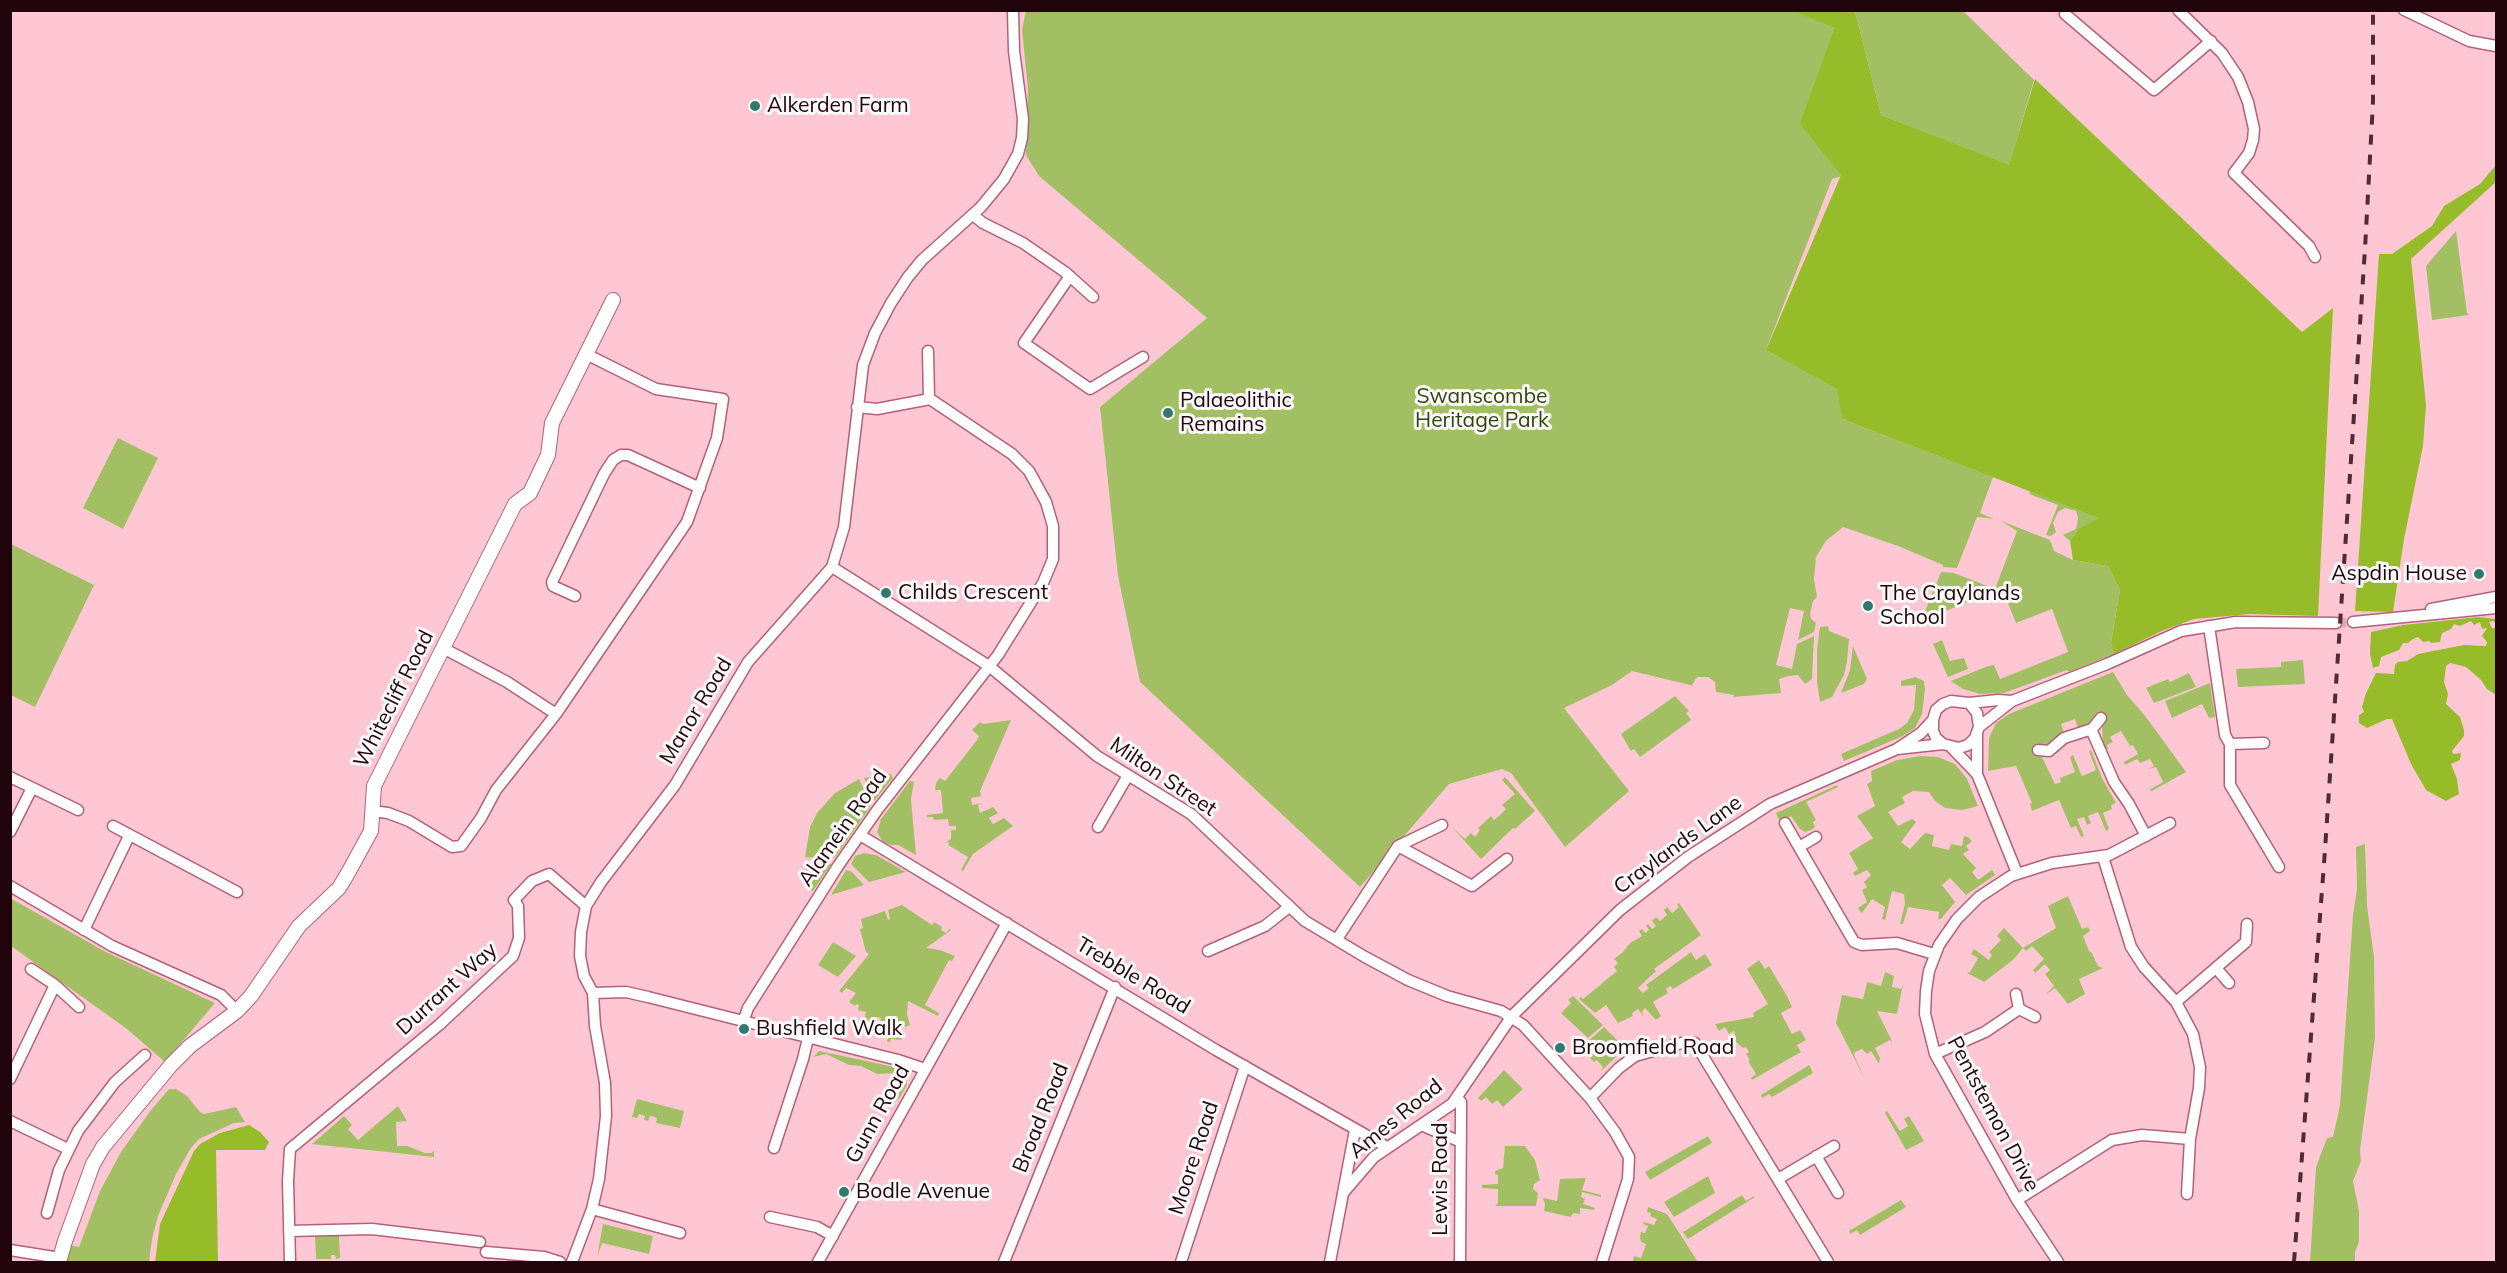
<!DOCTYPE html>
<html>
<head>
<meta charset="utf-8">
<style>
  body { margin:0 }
  #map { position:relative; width:2507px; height:1273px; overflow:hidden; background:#ffc7d3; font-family:Mulish,sans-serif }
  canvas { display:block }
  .frame { position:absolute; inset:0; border:12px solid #22040d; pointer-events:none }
</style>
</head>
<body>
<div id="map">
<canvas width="2507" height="1273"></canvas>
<div class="frame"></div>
</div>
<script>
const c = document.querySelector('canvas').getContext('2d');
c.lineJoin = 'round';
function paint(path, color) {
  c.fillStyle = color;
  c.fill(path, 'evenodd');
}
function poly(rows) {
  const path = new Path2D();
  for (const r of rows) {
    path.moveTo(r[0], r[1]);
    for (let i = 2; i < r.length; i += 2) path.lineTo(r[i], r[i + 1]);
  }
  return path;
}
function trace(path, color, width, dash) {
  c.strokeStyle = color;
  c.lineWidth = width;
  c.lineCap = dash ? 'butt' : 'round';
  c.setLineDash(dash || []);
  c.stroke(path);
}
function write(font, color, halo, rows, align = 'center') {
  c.font = font + ' Mulish,sans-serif';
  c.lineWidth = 6;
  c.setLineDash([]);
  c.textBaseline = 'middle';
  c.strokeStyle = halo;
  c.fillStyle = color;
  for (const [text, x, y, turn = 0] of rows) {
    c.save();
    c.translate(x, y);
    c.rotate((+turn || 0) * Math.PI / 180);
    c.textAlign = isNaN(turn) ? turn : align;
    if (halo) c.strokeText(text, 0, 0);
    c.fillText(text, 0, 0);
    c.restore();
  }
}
paint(poly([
  [1026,10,1794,10,1834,28,1801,124,1850,174,1832,179,1766,350,1838,389,1842,419,1993,477,1980,513,1994,519,1977,517,1957,568,1943,567,1943,565,1898,546,1843,527,1826,541,1816,557,1814,579,1817,597,1813,601,1810,614,1811,619,1816,623,1814,632,1798,640,1804,611,1790,608,1776,665,1792,669,1797,644,1814,636,1812,679,1805,684,1798,675,1789,676,1779,679,1781,693,1733,697,1734,695,1716,692,1715,682,1708,677,1697,677,1692,685,1694,686,1632,671,1612,685,1564,708,1629,791,1565,847,1511,773,1502,769,1449,784,1360,887,1140,682,1118,576,1100,407,1207,318,1039,176,1026,155,1028,89,1022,30],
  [1855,11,1963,11,2034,80,2009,166,1881,115],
  [2456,231,2467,313,2469,315,2432,320,2426,266],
  [118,438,158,458,123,529,83,508],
  [2030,491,2100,518,2079,528,2070,541,2063,535,2076,529,2078,518,2076,511,2065,508,2058,512,2053,523,2056,532,2051,536,2046,535,2058,505,2029,494],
  [2001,521,2050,540,2054,551,2073,560,2108,566,2120,590,2111,643,2114,654,2069,672,2067,670,2004,693,1980,694,1963,689,1951,681,1988,666,1994,665,2000,679,2068,652,2052,609,2016,623,2002,588,1921,621,1941,572,1954,573,1995,589,2017,531],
  [11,544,94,585,35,707,11,695],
  [1828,626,1829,631,1849,639,1847,661,1844,675,1832,697,1820,702,1817,681,1817,649,1820,627],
  [1942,640,1950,661,1964,658,1968,669,1948,677,1933,644],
  [1853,646,1867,679,1864,684,1841,693,1850,670],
  [2303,660,2305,684,2238,687,2236,669,2281,667,2281,662],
  [2113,672,2127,695,2146,717,2186,772,2152,791,2149,790,2163,782,2156,767,2148,769,2154,766,2150,759,2140,763,2137,759,2125,765,2124,762,2138,754,2133,745,2130,746,2121,731,2110,737,2113,742,2107,745,2108,749,2103,752,2102,722,2078,728,2075,719,2061,724,2064,733,2049,747,2038,750,2037,755,2041,755,2055,784,2061,782,2060,778,2075,772,2070,757,2073,755,2082,776,2096,770,2089,751,2091,750,2102,778,2116,803,2111,805,2112,809,2103,813,2109,829,2106,831,2098,812,2088,816,2091,823,2087,825,2084,817,2077,819,2084,836,2081,837,2076,826,2071,828,2059,800,2032,811,2030,804,2032,803,2016,766,1988,771,1989,738,1996,723,2009,714],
  [2189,673,2196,687,2154,703,2146,688,2168,679,2170,682],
  [1915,677,1924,681,1925,689,1922,714,1915,728,1903,736,1844,761,1841,754,1899,729,1907,723,1914,710,1916,685,1901,686,1901,681],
  [2210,683,2215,717,2209,718,2202,704,2172,718,2165,701],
  [1675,696,1689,711,1686,713,1691,720,1640,757,1634,749,1631,751,1621,734],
  [1011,720,980,791,981,796,971,798,972,805,983,803,978,805,980,813,993,807,998,813,989,818,993,824,1004,818,1013,826,973,854,963,871,961,870,968,857,948,845,950,842,945,843,951,839,951,830,956,830,956,826,949,826,948,819,934,820,933,817,927,817,927,815,943,813,941,790,935,790,936,783,940,778,945,781,977,740,979,736,972,730,980,722,983,724],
  [1920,756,1938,757,1955,764,1967,779,1978,806,1962,810,1945,808,1935,801,1929,792,1913,791,1902,797,1905,803,1888,812,1898,826,1912,819,1916,822,1901,842,1910,849,1925,833,1934,835,1932,846,1949,850,1951,844,1962,846,1964,836,1968,837,1972,841,1966,846,1969,850,1963,854,1976,868,1972,872,1978,880,1992,870,1995,875,1966,895,1950,878,1942,885,1955,902,1941,919,1938,919,1939,912,1908,907,1903,924,1900,924,1905,904,1904,894,1892,891,1885,920,1882,919,1885,907,1872,899,1862,913,1859,910,1858,908,1867,902,1862,890,1867,887,1864,882,1871,875,1867,870,1855,876,1853,873,1858,869,1849,853,1873,838,1857,816,1875,806,1867,784,1872,781,1871,771,1897,760],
  [887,774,891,774,893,778,874,801,864,778],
  [1505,777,1535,811,1515,829,1513,828,1481,859,1451,826,1465,839,1471,833,1475,837,1480,830,1478,828,1491,816,1494,820,1500,815,1506,809,1502,805,1515,794,1502,780],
  [859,779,871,804,869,809,836,856,832,859,805,857,810,827,817,813,835,793],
  [910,781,914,782,911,799,916,855,898,845,891,845,883,842,877,832,881,819],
  [1837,785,1838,787,1806,802,1816,820,1813,822,1815,827,1811,830,1805,832,1800,829,1791,816,1780,822,1776,813],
  [2365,844,2367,906,2374,957,2375,1038,2360,1150,2361,1161,2353,1181,2359,1211,2359,1242,2355,1252,2355,1262,2310,1262,2316,1167,2327,1138,2333,1137,2340,1105,2353,915,2357,889,2356,847],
  [864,853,876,855,906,872,869,882,851,864,855,856],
  [805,863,831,864,813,891,809,890],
  [846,870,852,872,864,885,831,895],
  [2068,896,2082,929,2088,927,2090,931,2083,936,2089,951,2092,953,2098,966,2103,968,2079,979,2085,994,2068,1004,2055,988,2045,995,2054,986,2045,974,2050,970,2045,964,2035,973,2033,970,2044,959,2032,946,2026,951,2023,948,2013,960,1984,982,1967,973,1970,972,1978,958,1971,954,1974,949,1989,960,1992,955,1989,952,2001,940,1997,936,2004,928,2023,948,2056,928,2048,906],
  [10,898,106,952,215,1003,165,1062,127,1029,11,946],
  [1679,903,1701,935,1654,969,1656,971,1638,988,1643,993,1649,988,1646,985,1691,952,1696,960,1705,954,1712,965,1673,989,1670,986,1666,989,1668,993,1653,1002,1661,1016,1656,1020,1645,1008,1642,1012,1644,1017,1638,1009,1632,1013,1633,1016,1618,1023,1606,1005,1595,1013,1579,999,1581,997,1583,999,1617,971,1614,967,1618,963,1614,959,1623,952,1630,943,1642,936,1639,931,1642,929,1645,933,1649,930,1646,925,1648,924,1652,929,1656,926,1652,921,1656,917,1660,921,1667,915,1664,910,1667,907,1672,913,1679,907,1677,905],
  [902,905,932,925,934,922,942,927,941,930,946,933,949,929,951,930,926,948,940,950,955,956,952,961,949,960,925,1005,939,1013,938,1016,908,1001,907,1014,910,1025,905,1027,903,1023,897,1026,902,1040,891,1039,890,1042,887,1042,891,1026,880,1023,881,1018,877,1017,875,1021,864,1020,866,1012,858,1010,859,1005,856,1004,855,1006,849,1002,856,993,846,988,842,993,839,991,869,954,866,952,860,929,863,928,861,919,885,911,888,920,890,919,888,910],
  [833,942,856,956,838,977,818,965],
  [1759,960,1765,969,1769,966,1787,996,1792,1007,1781,1013,1792,1034,1800,1030,1806,1040,1797,1045,1801,1052,1752,1080,1751,1078,1756,1074,1748,1061,1750,1060,1746,1054,1749,1052,1746,1047,1743,1048,1736,1042,1729,1046,1728,1044,1736,1039,1734,1031,1729,1034,1725,1027,1719,1031,1715,1024,1754,1017,1753,1013,1768,1004,1747,969],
  [1885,972,1894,976,1892,987,1901,989,1903,984,1897,1014,1877,1011,1893,1043,1890,1040,1875,1048,1880,1058,1879,1064,1871,1051,1867,1054,1862,1049,1855,1052,1854,1055,1865,1079,1836,1023,1842,995,1863,999,1867,982,1881,986],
  [1573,996,1603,1025,1588,1038,1561,1013,1571,1003,1568,1000],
  [1604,1027,1618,1041,1614,1044,1620,1053,1600,1072,1603,1067,1597,1060,1594,1062,1590,1058,1593,1056,1590,1053,1591,1051,1585,1044],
  [819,1051,899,1068,906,1074,907,1085,899,1099,888,1106,874,1103,874,1100,886,1103,897,1097,904,1084,902,1076,897,1073,877,1074,861,1066,849,1065,826,1054,813,1057],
  [1809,1065,1813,1073,1772,1097,1769,1094,1762,1098,1761,1095],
  [1504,1070,1523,1089,1503,1107,1497,1100,1492,1104,1486,1097,1481,1101,1478,1098],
  [169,1089,176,1089,187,1096,200,1112,204,1114,236,1107,245,1122,234,1123,199,1139,191,1148,176,1174,158,1216,152,1239,149,1262,65,1262,70,1245,79,1247,100,1191,121,1152,151,1110],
  [637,1099,684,1111,680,1128,656,1123,657,1118,652,1116,650,1116,648,1121,644,1120,645,1116,639,1114,637,1118,632,1117],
  [398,1106,407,1121,396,1122,397,1146,407,1146,425,1153,432,1153,434,1150,434,1157,312,1144,344,1116,352,1125,348,1129,358,1140],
  [1887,1111,1900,1131,1908,1126,1904,1119,1909,1116,1924,1141,1906,1150,1885,1113],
  [1708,1136,1712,1143,1650,1180,1645,1172],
  [1505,1146,1525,1146,1535,1160,1540,1180,1534,1184,1533,1189,1538,1193,1536,1206,1495,1206,1498,1203,1498,1189,1482,1188,1482,1185,1498,1184,1498,1175,1495,1174,1495,1171,1503,1168],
  [1708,1176,1715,1193,1674,1217,1664,1202],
  [1586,1178,1582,1190,1601,1195,1601,1197,1582,1192,1581,1197,1585,1199,1583,1204,1595,1208,1594,1210,1580,1208,1580,1214,1573,1213,1571,1217,1544,1211,1545,1204,1543,1198,1557,1201,1560,1179],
  [1742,1195,1746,1201,1754,1196,1755,1197,1688,1239,1683,1232],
  [1901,1200,1906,1207,1860,1235,1857,1230,1850,1234,1849,1231],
  [1648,1207,1667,1214,1698,1262,1633,1261,1634,1256,1641,1258,1646,1244,1641,1242,1640,1236,1641,1232,1645,1233,1648,1226,1643,1224,1644,1222,1654,1225,1657,1219,1650,1216,1651,1213,1647,1212],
  [603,1224,653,1236,649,1254,602,1243,597,1257],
  [315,1236,339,1236,340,1258,336,1259,335,1255,331,1255,331,1259,316,1259]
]), '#a2c063');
paint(poly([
  [1794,11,1855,11,1881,115,2009,165,2035,79,2302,332,2333,308,2318,616,2250,614,2194,619,2164,630,2114,654,2111,643,2120,590,2108,566,2073,560,2070,541,2079,528,2099,518,1842,419,1837,389,1766,350,1841,175,1800,124,1834,28],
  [2496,165,2496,182,2411,259,2426,405,2423,446,2404,539,2393,612,2355,611,2379,254,2392,254,2432,226,2444,206,2480,184],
  [2479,617,2496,619,2496,623,2493,621,2489,622,2492,628,2496,628,2496,695,2487,689,2481,680,2466,667,2450,663,2446,666,2444,682,2448,694,2446,704,2460,717,2464,730,2464,736,2452,751,2453,754,2461,753,2460,760,2451,764,2457,779,2459,794,2446,801,2426,790,2411,764,2392,719,2387,719,2367,728,2359,723,2359,715,2364,712,2362,707,2366,693,2376,673,2394,674,2395,665,2398,662,2407,661,2418,654,2464,645,2486,646,2487,642,2482,636,2487,628,2482,629,2480,622,2474,625,2471,621,2460,626,2454,624,2451,629,2442,633,2440,642,2431,643,2429,641,2423,642,2418,637,2413,639,2408,643,2403,643,2399,650,2381,657,2379,666,2373,668,2370,654,2371,632,2403,625],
  [249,1125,260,1132,269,1142,265,1150,216,1150,218,1262,155,1262,160,1224,194,1151,200,1144,220,1133]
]), '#96bc2a');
trace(poly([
  [2336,623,2353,622]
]), '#deaab5', 10, [10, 5]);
const minor = poly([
  [2178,10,2222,53,2238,77,2248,102,2254,129,2253,140,2249,153,2234,173,2309,246,2315,257],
  [2404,10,2469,41,2496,46],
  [2065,14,2154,90,2211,41],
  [973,215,983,223,1023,243,1065,272,1093,297],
  [1070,276,1024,343,1090,389,1143,357],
  [928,351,929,399],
  [832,567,989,666,1097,756,1191,814,1305,921,1365,957,1408,980,1447,996,1501,1011,1523,1025,1590,1098,1615,1132,1629,1157,1628,1179,1602,1262],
  [575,596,553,586,552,582,604,474,613,460,621,455,628,455,700,488],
  [2431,609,2496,597],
  [2353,622,2496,608],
  [2209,626,2225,735,2230,744,2230,785,2279,867],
  [443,648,507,682,556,714],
  [1969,703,1998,700,2012,701],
  [1979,727,2012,701,2107,664,2181,631,2236,622,2336,623],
  [2091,729,2114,782,2129,804,2146,836],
  [1977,734,1977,774,2017,873],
  [2230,744,2264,743],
  [1951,747,1977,774],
  [1897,749,1921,733,1933,720],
  [2038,750,2049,751,2064,738,2092,729,2101,718],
  [10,777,78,810],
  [372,811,388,813,409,821,452,847,461,846,481,818,496,790,556,714,687,522,717,438,723,399,656,389,586,354],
  [1785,823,1854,942,1862,945,1897,943,1934,954],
  [113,826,237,892],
  [1098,827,1127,777],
  [10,832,32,788],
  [860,835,1216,1050,1387,1147],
  [1398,846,1472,886,1507,859],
  [1799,847,1816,837],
  [2103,857,2131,947,2144,967,2176,1002,2246,942,2247,924],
  [10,886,112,946,221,995,237,1011],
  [84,930,129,836],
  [1337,939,1398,846,1442,825],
  [1208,951,1265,926,1289,907],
  [2216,968,2229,983],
  [31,969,55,985,79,1007],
  [593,993,626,992,648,997,898,1060,925,1069],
  [2016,994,2019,1009,2035,1017],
  [2176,1002,2193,1034,2200,1067,2199,1088,2190,1139,2187,1194],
  [743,1022,748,1008,838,866,878,809,998,655,1043,583,1053,559,1053,526,1046,502,1029,471,1012,454,930,399,877,409,857,407],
  [1935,1054,1985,1032,2019,1009],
  [10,1079,55,985],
  [1457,1097,1461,1102,1461,1112,1460,1262],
  [1590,1098,1619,1068,1635,1056,1682,1043,1695,1043,1828,1262],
  [10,1121,68,1149],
  [1421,1125,1461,1142],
  [774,1148,803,1059,808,1038],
  [1816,1156,1838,1193],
  [1778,1179,1834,1146],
  [1344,1192,1374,1157,1452,1104,1512,1016,1620,910,1688,857,1770,804,1897,749,1943,744,1959,748,1968,745,1975,738,1979,727,1977,713,1969,703,1951,701,1943,704,1936,710,1933,720,1933,731,1936,738,1943,744],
  [2017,1200,2112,1140,2142,1135,2190,1139],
  [592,1209,680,1233],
  [47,1213,59,1170,78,1131,115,1082,145,1055],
  [770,1217,817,1227,833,1236],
  [289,1231,372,1229,480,1242],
  [10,1250,60,1258],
  [486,1252,544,1257,560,1262],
  [290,1262,288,1181,290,1149,439,1025,513,956,519,938,518,906,514,900,532,881,549,874,586,906],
  [572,1262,592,1209,599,1179,606,1116,605,1083,595,1026,593,993,584,976,580,956,581,932,586,906,601,882,675,785,748,662,832,567,844,527,863,365,875,333,891,303,908,277,922,260,981,207,1004,179,1018,154,1022,138,1023,119,1014,51,1013,10],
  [818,1262,1007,923],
  [1004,1262,1115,987],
  [1181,1262,1245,1066],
  [1330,1262,1355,1130],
  [2058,1262,2017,1200,1935,1054,1925,1014,1926,991,1929,971,1939,945,1957,919,1979,897,2011,876,2052,863,2109,855,2170,823]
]);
const tertiary = poly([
  [59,1262,65,1241,93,1164,103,1147,171,1065,190,1046,237,1011,251,996,299,926,339,888,348,873,371,831,374,786,515,504,530,493,548,455,552,423,613,300]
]);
trace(minor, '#b46177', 13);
trace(tertiary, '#b46177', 16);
trace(minor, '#fff', 10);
trace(tertiary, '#fff', 14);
trace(poly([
  [2294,1262,2325,850,2365,249,2373,102,2373,10]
]), '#4f2c35', 4, [10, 10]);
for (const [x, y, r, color] of [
  [755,106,6,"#31786e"],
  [1168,413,6,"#31786e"],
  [2479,574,6,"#31786e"],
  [886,593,6,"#31786e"],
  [1868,606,6,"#31786e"],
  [744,1029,6,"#31786e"],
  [1560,1048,6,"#31786e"],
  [844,1192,6,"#31786e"]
]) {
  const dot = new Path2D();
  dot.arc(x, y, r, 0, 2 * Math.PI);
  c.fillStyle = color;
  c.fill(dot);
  trace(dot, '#f9f9f9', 2);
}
write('21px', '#22040d', '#f9f9f9', [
  ["Alkerden Farm",767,106],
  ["Palaeolithic",1180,401],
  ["Remains",1180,425],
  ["Aspdin House",2467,574,"right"],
  ["Childs Crescent",898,593],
  ["The Craylands",1880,594],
  ["School",1880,618],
  ["Bushfield Walk",756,1029],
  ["Broomfield Road",1572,1048],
  ["Bodle Avenue",856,1192]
], 'left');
write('21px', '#34440c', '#f9f9f9', [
  ["Swanscombe",1482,397],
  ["Heritage Park",1482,421]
]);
write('21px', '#22040d', '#f9f9f9', [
  ["Whitecliff Road",394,699,-63],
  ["Manor Road",696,711,-59],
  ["Milton Street",1163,777,34],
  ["Alamein Road",843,828,-55],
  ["Craylands Lane",1678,845,-36],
  ["Trebble Road",1133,976,31],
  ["Durrant Way",447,989,-42],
  ["Gunn Road",878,1114,-61],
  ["Pentstemon Drive",1993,1114,62],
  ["Broad Road",1041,1118,-68],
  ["Ames Road",1396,1119,-39],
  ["Moore Road",1194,1158,-72],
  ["Lewis Road",1441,1179,-90]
]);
</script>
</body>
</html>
